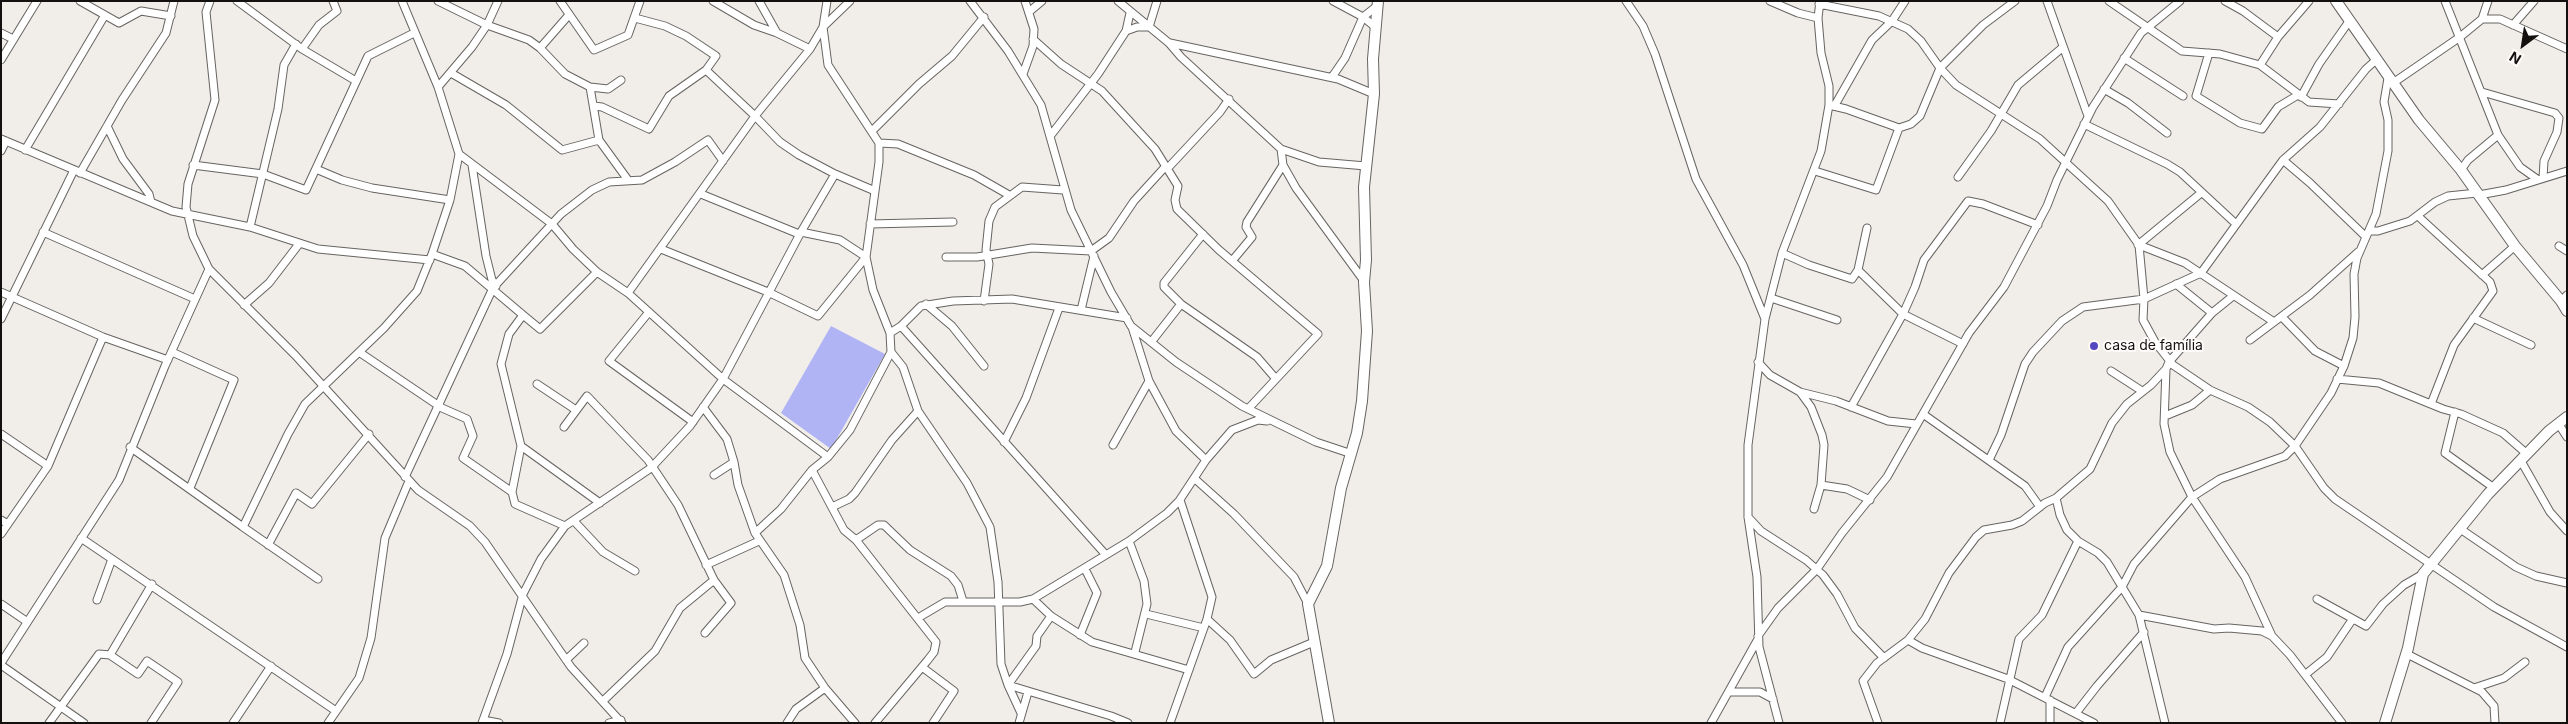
<!DOCTYPE html>
<html>
<head>
<meta charset="utf-8">
<style>
  body { margin:0 }
  #map { position:relative; width:2568px; height:724px; overflow:hidden; background:#f1eeea; font-family:Inter,sans-serif }
  canvas { display:block }
  .frame { position:absolute; inset:0; border:2px solid #121110; pointer-events:none }
  .north { position:absolute; left:2498px; top:20px; width:50px; height:50px; -webkit-text-stroke:4px #fefbf8; paint-order:stroke; rotate:211deg; font-size:14px; font-weight:700; line-height:20px; text-align:center; color:#121110 }
  .north::after { content:''; display:block; margin:auto; width:18px; height:22px; background:#121110; clip-path:polygon(50% 0,100% 100%,50% 72%,0 100%) }
</style>
</head>
<body>
<div id="map">
<canvas width="2568" height="724"></canvas>
<div class="frame"></div>
<div class="north">N</div>
</div>
<script>
const c = document.querySelector('canvas').getContext('2d');
c.lineJoin = 'round';
function paint(path, color) {
  c.fillStyle = color;
  c.fill(path, 'evenodd');
}
function poly(rows) {
  const path = new Path2D();
  for (const r of rows) {
    path.moveTo(r[0], r[1]);
    for (let i = 2; i < r.length; i += 2) path.lineTo(r[i], r[i + 1]);
  }
  return path;
}
function trace(path, color, width, dash) {
  c.strokeStyle = color;
  c.lineWidth = width;
  c.lineCap = dash ? 'butt' : 'round';
  c.setLineDash(dash || []);
  c.stroke(path);
}
function write(font, color, halo, rows, align = 'center') {
  c.font = font + ' Inter,sans-serif';
  c.lineWidth = 4;
  c.setLineDash([]);
  c.textBaseline = 'middle';
  c.strokeStyle = halo;
  c.fillStyle = color;
  for (const [text, x, y, turn = 0] of rows) {
    c.save();
    c.translate(x, y);
    c.rotate((+turn || 0) * Math.PI / 180);
    c.textAlign = isNaN(turn) ? turn : align;
    if (halo) c.strokeText(text, 0, 0);
    c.fillText(text, 0, 0);
    c.restore();
  }
}
paint(poly([
  [831,326,885,354,831,449,781,413]
]), '#b0b4f5');
const street = poly([
  [80,1,119,23,141,11,171,16],
  [210,1,206,12,215,100,188,184,186,207,193,236,209,269,295,355,418,490,470,526,485,542,571,667,622,723],
  [237,1,302,49,356,81],
  [402,1,438,87,459,154,552,224,573,249,597,272,628,293,723,379,828,457],
  [438,1,487,25,529,40,540,48,565,74,590,87,599,140,628,180],
  [560,1,594,50,628,35,640,1],
  [713,1,754,25,777,33,810,49],
  [759,1,777,33],
  [827,1,823,27,828,65,879,143,879,162,866,257,873,290,890,333,891,352,850,430,828,457,812,470,781,509,755,533,784,575,800,625,805,658,825,688,855,723],
  [970,1,1008,51,1041,105,1071,210,1111,292,1131,326,1176,362,1242,406,1316,442,1349,453],
  [1118,1,1169,43,1181,57,1281,149,1319,162,1366,166],
  [1333,1,1363,17,1374,26],
  [1626,1,1643,26,1655,54,1696,179,1743,265,1765,319],
  [1770,1,1798,13,1818,18],
  [2047,1,2088,116],
  [2109,1,2182,51,2220,54,2260,65,2309,102,2339,104],
  [2225,1,2243,11,2278,37],
  [2445,1,2498,135,2520,167,2537,179],
  [1819,4,1879,16,1908,29,1921,41,1940,68,1956,85,2040,139,2108,201,2139,245,2144,299,2143,320,2155,342,2173,365,2210,390,2248,407,2270,422,2295,446,2324,488,2335,499,2494,607,2567,647],
  [1030,11,1042,1],
  [2482,19,2488,1],
  [2513,25,2534,1],
  [1126,31,1137,27,1149,27,1157,1],
  [1,33,13,39],
  [1033,39,1061,64,1102,91,1155,149,1178,186,1175,200,1177,209,1219,250,1318,334,1248,409],
  [1170,43,1338,79,1374,94],
  [540,48,568,16],
  [302,49,319,25,337,11,333,1],
  [2209,53,2196,96,2240,123,2262,129,2278,107,2298,95],
  [2124,58,2183,96],
  [1,60,37,1],
  [2260,65,2278,37,2309,1],
  [451,73,506,105,562,150,599,140],
  [1023,74,1033,46,1034,29,1025,1],
  [1332,77,1345,58,1363,17,1377,6],
  [2393,83,2460,37,2482,19,2500,19,2567,49],
  [438,87,472,47,487,25,498,1],
  [590,87,608,89,621,80],
  [2104,89,2128,103,2167,133],
  [2482,92,2555,113,2559,118,2557,132,2544,161,2543,178],
  [2301,97,2319,64,2350,20],
  [1829,105,1846,109,1899,128,1911,124,1920,116,1940,68,1983,25,2015,1],
  [1835,105,1872,40,1892,21,1905,1],
  [594,106,602,107,649,129,669,96,706,70,716,56,686,36,665,26,635,18],
  [2084,124,2167,164,2180,172,2235,223],
  [107,126,123,159,149,194,151,202],
  [872,131,919,84,952,56,984,17],
  [1051,135,1098,74,1126,31,1130,13],
  [1,139,172,211,250,227,318,249,430,260],
  [879,143,898,144,974,175,1009,195],
  [1281,149,1283,165,1296,188,1364,281],
  [25,150,105,15],
  [1,151,6,141],
  [2283,160,2310,183,2366,237],
  [193,165,263,174,306,190,368,56,414,33],
  [472,165,486,256,492,280,496,286],
  [316,169,342,180,372,188,450,200],
  [1167,169,1220,112,1229,99],
  [2461,170,2468,160,2498,135],
  [1815,171,1876,190,1899,128],
  [80,173,122,100,166,33,174,1],
  [835,174,875,191],
  [1958,177,1991,131,2018,85,2062,48],
  [701,194,799,234],
  [2479,195,2506,190,2567,171],
  [2419,217,2490,282,2493,291,2454,345,2431,404],
  [870,224,953,222],
  [250,227,278,109,284,65,296,44],
  [2369,231,2378,231,2410,221,2435,202,2448,196,2477,193],
  [43,232,195,299],
  [1203,234,1164,283,1164,287,1181,304,1257,357,1276,379],
  [2138,245,2201,193],
  [2139,245,2185,263,2274,322],
  [2559,246,2567,251],
  [661,249,768,292,818,316,866,257,840,240,801,232],
  [1782,253,1809,265,1852,279,1858,270,1867,228],
  [432,254,465,266,523,315,509,334,501,364,521,446,600,503],
  [946,257,977,257,1032,248,1091,251,1109,238,1134,201,1165,167],
  [1232,261,1252,237,1246,227,1247,222,1283,165],
  [1858,270,1903,314,1963,344],
  [2482,275,2515,246],
  [2176,284,2212,313],
  [1,292,103,337,168,360],
  [628,293,755,116,706,70],
  [2233,296,2212,313,2169,362,2166,369,2164,424,2170,452,2192,497,2245,577,2272,636],
  [1771,298,1837,320],
  [984,301,989,264,986,250,989,221,995,207,1022,187,1063,190],
  [2561,301,2567,295],
  [926,304,952,326,984,366],
  [244,305,269,283,299,244],
  [1081,310,1094,256],
  [649,312,609,361,693,422],
  [523,315,540,329,597,272],
  [2282,317,2315,351,2344,366],
  [2473,318,2531,345],
  [1,319,74,170],
  [901,326,1106,555],
  [1132,327,1149,381,1176,431,1206,460],
  [890,333,901,326,921,306,953,301,1012,299,1127,318],
  [2250,340,2310,295,2358,252],
  [1152,341,1181,304],
  [172,352,234,380,190,488],
  [359,352,442,408,467,419,473,436,463,458,512,492],
  [891,352,903,367,918,411,967,483,990,527,998,582,1001,664,1008,685,1111,716,1128,723],
  [1758,362,1770,375,1800,392,1836,401,1888,421,1916,424],
  [2111,371,2142,391],
  [2337,379,2379,383,2443,409,2461,414,2503,433,2527,454],
  [537,384,576,410],
  [1800,392,1811,407,1822,435,1824,445,1821,485,1814,509],
  [703,407,727,439,734,462],
  [1851,407,1903,314,1915,287,1924,260,1968,201,1983,204,2038,225],
  [2455,412,2445,453,2494,488],
  [1923,414,2025,486,2040,507],
  [2165,416,2192,405,2210,390],
  [2558,423,2567,437],
  [564,427,587,396,648,460,678,505,714,580,731,603,705,633],
  [1,434,48,466],
  [1004,442,1026,398,1059,308],
  [1113,445,1149,381],
  [521,446,512,492,515,504,565,526],
  [130,447,243,527,288,434,305,404,384,328,417,291,432,254,450,200,459,154],
  [1989,460,2001,435,2025,364,2033,352,2062,321,2083,307,2144,299,2201,273,2283,160,2320,127,2366,69,2376,60],
  [2521,461,2550,512,2567,531],
  [812,470,844,530,856,540,936,642,934,652,927,661,875,723],
  [714,475,734,462,738,485,755,533],
  [405,477,493,288,561,214,592,190,609,182,642,180,675,162,708,140,723,161],
  [1194,478,1234,514,1294,577,1308,604],
  [1821,485,1847,489,1870,500],
  [2056,498,2060,515,2067,530,2078,541,2098,553,2107,562,2139,615,2165,723],
  [832,507,849,499,855,493,892,440,918,411],
  [1748,517,1761,531,1806,560,1823,575,1837,594,1855,628,1884,658],
  [1,520,8,524],
  [574,521,603,552,635,571],
  [243,527,318,579],
  [2459,528,2516,567,2536,576,2567,583],
  [1,534,48,466,103,337],
  [81,538,336,711],
  [856,540,878,525,884,525,910,550,951,576,958,585,963,601],
  [1129,541,1144,581,1147,604,1135,652],
  [268,545,296,493,312,504,369,434],
  [706,565,759,541],
  [1033,599,1051,616,1092,642,1189,670],
  [2317,599,2366,626,2383,604,2404,585,2423,574],
  [97,600,112,559],
  [1,604,26,621],
  [1146,614,1204,628],
  [2139,615,2214,629,2229,628,2262,631,2272,636,2290,655,2342,723],
  [918,618,945,602,1020,602,1033,599,1129,541,1167,513,1179,501,1206,460,1232,430,1258,420,1267,421],
  [1207,619,1230,640,1254,674,1271,660,1314,642],
  [1080,635,1097,593,1085,569],
  [1758,636,1778,608,1817,569,1842,533,1887,477,1969,333,2004,287,2047,206,2057,180,2093,107,2141,33,2180,1],
  [1908,640,1922,648,2008,679,2094,723],
  [2407,654,2482,692,2494,706,2495,723],
  [110,655,138,674,147,661,178,682,151,723],
  [566,660,584,643],
  [1,663,119,480,165,366,209,269],
  [1,665,84,723],
  [922,667,954,691,933,723],
  [2306,674,2327,657,2352,620],
  [2474,688,2504,678,2525,662],
  [1729,692,1760,692,1773,699],
  [2045,697,2068,647,2122,587,2134,564,2192,497,2220,479,2285,456,2295,446,2331,393,2344,366,2353,338,2355,317,2354,274,2357,258,2376,214,2388,151,2388,120,2384,102,2388,78],
  [603,701,655,651,680,608,714,580],
  [1021,713,1008,685,1036,646,1037,636,1051,616],
  [2076,713,2097,686,2144,632],
  [483,720,499,723],
  [49,723,99,654,110,655,152,584],
  [233,723,271,666],
  [328,723,359,678,371,638,385,538,409,481],
  [482,723,507,654,523,594,541,559,565,526,651,468,690,426,723,379,801,232,835,174,799,155,780,142,755,116,810,49,823,27,850,1],
  [609,723,621,720],
  [787,723,796,709,825,688],
  [1019,723,1028,692],
  [1170,723,1207,619,1212,597,1180,500],
  [1711,723,1758,639],
  [1779,723,1759,647,1757,577,1748,517,1748,445,1765,319,1782,253,1821,151,1829,105,1829,86,1821,53,1818,18,1820,1],
  [1878,723,1863,681,1877,663,1908,640,1925,619,1949,573,1976,537,1984,530,2012,525,2022,521,2045,503,2056,498,2090,469,2112,423,2127,404,2151,385,2166,369],
  [2000,723,2019,639,2042,615,2078,541],
  [2050,723,2050,700]
]);
const secondary = poly([
  [2336,1,2419,120,2461,170,2515,246,2561,301,2567,311],
  [1329,723,1308,604,1327,566,1341,488,1357,433,1362,401,1367,331,1364,282,1366,260,1364,187,1374,94,1373,59,1378,1],
  [2385,723,2408,648,2423,574,2488,494,2549,431,2567,417]
]);
trace(street, '#676461', 9);
trace(secondary, '#676461', 12);
trace(street, '#fff', 7);
trace(secondary, '#fff', 10);
for (const [x, y, r, color] of [
  [2094,346,5,"#5348bf"]
]) {
  const dot = new Path2D();
  dot.arc(x, y, r, 0, 2 * Math.PI);
  c.fillStyle = color;
  c.fill(dot);
  trace(dot, '#fefbf8', 2);
}
write('14px', '#121110', '#fefbf8', [
  ["casa de família",2104,346]
], 'left');
</script>
</body>
</html>
